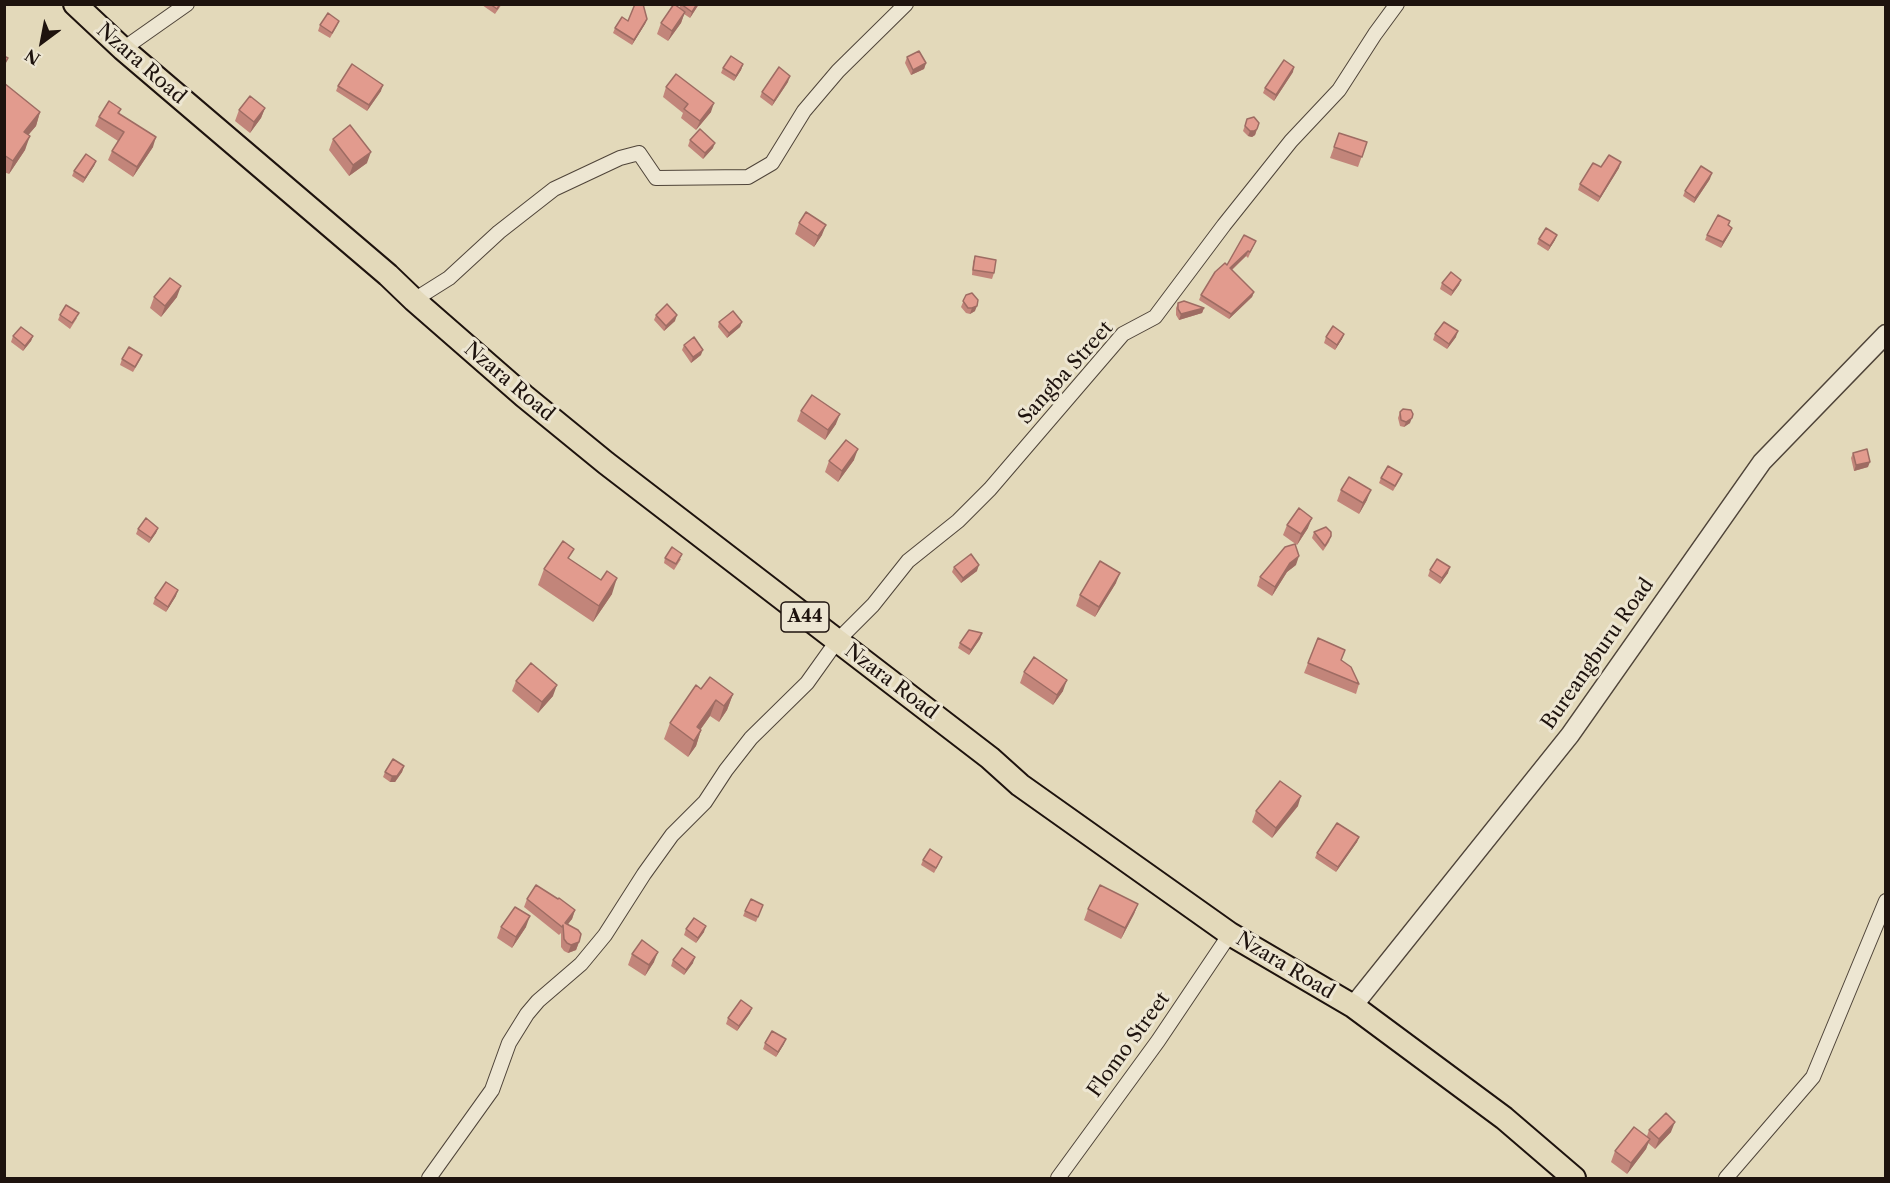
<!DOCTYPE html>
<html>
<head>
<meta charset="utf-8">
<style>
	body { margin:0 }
	#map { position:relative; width:1890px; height:1183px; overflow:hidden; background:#e3d9ba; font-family:"Libre Caslon Text",serif }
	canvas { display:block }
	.frame { position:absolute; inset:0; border:6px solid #1e130e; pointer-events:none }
	.north { position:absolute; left:12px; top:12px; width:60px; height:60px; -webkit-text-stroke:4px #ede6d2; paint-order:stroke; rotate:212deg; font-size:16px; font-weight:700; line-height:24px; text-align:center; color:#1e130e }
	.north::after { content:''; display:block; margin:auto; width:21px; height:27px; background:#1e130e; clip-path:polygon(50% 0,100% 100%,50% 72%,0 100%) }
</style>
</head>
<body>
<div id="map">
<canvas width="1890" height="1183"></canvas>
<div class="frame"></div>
<div class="north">N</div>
</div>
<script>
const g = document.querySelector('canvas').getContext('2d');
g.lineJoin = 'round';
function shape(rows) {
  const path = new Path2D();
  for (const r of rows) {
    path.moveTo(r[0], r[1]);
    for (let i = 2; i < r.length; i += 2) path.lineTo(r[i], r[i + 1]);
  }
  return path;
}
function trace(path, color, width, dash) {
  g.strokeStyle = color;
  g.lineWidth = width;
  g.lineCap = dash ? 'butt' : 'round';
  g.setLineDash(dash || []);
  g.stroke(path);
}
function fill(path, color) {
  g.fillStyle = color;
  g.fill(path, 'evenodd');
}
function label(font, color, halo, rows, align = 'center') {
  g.font = font + ' "Libre Caslon Text",serif';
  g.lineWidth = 6;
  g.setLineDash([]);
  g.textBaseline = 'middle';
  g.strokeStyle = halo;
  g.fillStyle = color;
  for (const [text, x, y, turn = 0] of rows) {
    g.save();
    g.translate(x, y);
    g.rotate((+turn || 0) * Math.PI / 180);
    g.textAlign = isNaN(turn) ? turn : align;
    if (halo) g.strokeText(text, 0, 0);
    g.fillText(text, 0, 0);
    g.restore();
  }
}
const minor = shape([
	[123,49,187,4],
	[414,300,449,278,499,232,554,189,620,158,639,153,656,178,748,177,772,163,804,111,838,71,906,4],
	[429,1178,492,1090,509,1043,527,1014,538,1001,581,964,605,935,644,874,672,835,705,802,726,770,751,738,807,683,837,641,873,605,908,561,958,521,990,489,1123,334,1155,317,1224,225,1291,141,1339,90,1375,34,1397,4],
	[1058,1178,1158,1041,1230,934],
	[1726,1178,1813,1077,1886,901]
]);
const tertiary = shape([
	[1353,1006,1570,735,1762,462,1886,334]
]);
const primary = shape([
	[75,4,123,49,388,275,414,300,524,396,606,463,990,758,1020,785,1230,934,1353,1006,1504,1118,1574,1178]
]);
trace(minor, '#4f4439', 16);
trace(tertiary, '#4f4439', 21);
trace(primary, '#1e130e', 26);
trace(minor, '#ede6d2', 14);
trace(tertiary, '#ede6d2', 18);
trace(primary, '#e3d9ba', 22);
fill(shape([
	[482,4,502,4,495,14,482,5],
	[681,4,699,4,690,18,684,14,681,23,668,41,657,34,661,23,679,8],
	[647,19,645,24,632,45,613,33,615,28,628,21],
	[339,21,337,26,330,38,318,31,320,25],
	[907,57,926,63,924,69,911,75,905,63],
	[743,64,741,70,734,81,721,73,723,68],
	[1293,72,1274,101,1263,93,1265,88],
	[788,82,772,106,760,97,762,92],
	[4,83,40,112,36,126,28,135,25,150,9,174,4,172],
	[338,86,381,91,367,111,336,91],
	[666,87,711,112,696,130,681,118,683,113,663,97],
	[265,108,261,118,250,133,235,121,239,110],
	[121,109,119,114,153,147,133,177,108,160,112,151,118,141,95,126,99,117],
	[1247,119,1257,129,1255,135,1252,137,1248,136,1243,131],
	[1339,133,1367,142,1358,167,1330,158],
	[333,139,367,163,349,176,329,150],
	[690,140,713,148,703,159,688,146],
	[96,161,94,166,83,183,72,176,74,171],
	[1601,167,1619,168,1598,202,1578,190,1580,184],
	[1710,179,1694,203,1683,196,1685,191],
	[1730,221,1729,225,1732,228,1730,233,1721,248,1705,240,1707,235],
	[799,223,822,235,814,247,795,234],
	[1539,239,1555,240,1548,251,1537,244],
	[1256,241,1248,258,1246,256,1232,270,1254,292,1252,297,1229,319,1199,300,1201,295],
	[975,256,994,273,992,279,972,275,973,262],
	[1461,280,1459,285,1451,296,1440,289,1442,283],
	[966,295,975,311,970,314,966,313,961,307],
	[154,297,177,297,161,317,150,308],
	[1178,303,1204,308,1202,313,1179,320,1176,315,1176,308],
	[60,315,77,318,70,329,58,320],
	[656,315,675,321,664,331,654,320],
	[719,322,742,322,740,327,727,338,718,327],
	[1344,334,1342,339,1335,350,1324,343,1326,337],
	[1435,334,1456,337,1447,349,1433,340],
	[13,336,33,336,31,341,23,351,11,342],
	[684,345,701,355,691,363,682,350],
	[142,355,140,360,133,372,120,365,122,359],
	[801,411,836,424,825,440,797,421],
	[1400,412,1410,423,1404,427,1400,426,1398,418],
	[1853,453,1868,467,1854,471,1851,458],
	[854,460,838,482,825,472,829,461],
	[1402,474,1400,479,1393,491,1379,483,1381,478],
	[1341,490,1367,500,1359,514,1337,501],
	[1287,525,1308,528,1297,545,1283,535],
	[158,528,156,533,149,543,136,534,138,529],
	[1314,532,1331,536,1329,542,1323,551,1312,538],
	[665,558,681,559,674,570,664,563],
	[570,559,612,594,593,622,538,585,544,569],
	[1296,565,1287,572,1272,596,1257,586,1260,577],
	[954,567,977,571,961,583,952,572],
	[1430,570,1448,573,1440,584,1428,576],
	[1116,583,1095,617,1076,606,1080,595],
	[176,596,166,612,153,604,155,598],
	[982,633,980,639,969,655,958,648,960,643],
	[1308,663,1359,684,1356,694,1304,673],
	[1024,672,1063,691,1053,705,1020,683],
	[516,681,553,696,538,713,512,691],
	[701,689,733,694,727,710,719,722,710,716,700,730,701,730,696,746,688,757,664,739,670,723],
	[404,766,402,772,395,782,390,782,383,777,385,772],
	[1298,806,1272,838,1252,822,1256,811],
	[1359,837,1357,842,1336,872,1315,858,1317,853],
	[923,860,940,862,934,873,921,865],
	[527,899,575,910,572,919,568,924,579,942,576,950,568,953,564,951,561,947,561,933,559,935,524,907],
	[1138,904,1134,914,1121,939,1084,920,1088,909],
	[763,905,756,922,743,916,745,911],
	[501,927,526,927,512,948,497,938],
	[686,929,704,932,696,943,684,935],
	[632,954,654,962,645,976,628,965],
	[673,960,693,963,684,975,671,966],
	[750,1013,737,1031,726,1024,728,1018],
	[765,1043,784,1044,776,1057,763,1049],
	[1649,1130,1671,1132,1655,1149,1648,1143,1646,1149,1627,1174,1611,1162,1615,1151,1647,1136]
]), '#c2857a');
fill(shape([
	[697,4,699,4,690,18,692,12],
	[685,12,681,23,668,41,672,31],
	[647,19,645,24,632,45,634,40],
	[926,63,924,69,911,75,913,70],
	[743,64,741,70,734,81,736,76],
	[1294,67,1293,72,1274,101,1276,95],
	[790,76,788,82,772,106,774,101],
	[383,85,381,91,367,111,369,105],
	[714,103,711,112,696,130,700,121],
	[265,108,261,118,250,133,254,122],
	[40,112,36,126,19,146,24,132],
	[1257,129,1255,135,1252,137,1248,136,1250,131],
	[30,136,25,150,9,174,13,161],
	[156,137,153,147,133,177,137,167],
	[715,143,713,148,703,159,705,153],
	[371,152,367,163,349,176,353,165],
	[96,161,94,166,83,183,85,178],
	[1621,162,1619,168,1598,202,1600,197],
	[1712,173,1710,179,1694,203,1695,198],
	[826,225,822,235,814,247,818,236],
	[1732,228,1730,233,1721,248,1723,242],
	[1557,235,1555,240,1548,251,1550,246],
	[1248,251,1246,256,1228,273,1230,268],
	[1461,280,1459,285,1451,296,1453,291],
	[181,286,177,297,161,317,165,306],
	[1254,292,1252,297,1229,319,1231,314],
	[977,306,975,311,970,314,972,308],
	[1204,308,1202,313,1179,320,1181,314],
	[677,315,675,321,664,331,666,326],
	[742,322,740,327,727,338,729,333],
	[1458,331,1456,337,1447,349,1449,344],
	[1344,334,1342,339,1335,350,1337,345],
	[33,336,31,341,23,351,25,346],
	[703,350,701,355,691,363,693,357],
	[840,414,836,424,825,440,828,430],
	[1412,418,1410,423,1404,427,1406,422],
	[858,449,854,460,838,482,842,471],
	[1870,462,1868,467,1854,471,1856,465],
	[1371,490,1367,500,1359,514,1363,503],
	[1312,518,1308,528,1297,545,1301,534],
	[158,528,156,533,149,543,151,538],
	[1299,556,1296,565,1287,572,1272,596,1275,587,1290,563],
	[979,565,977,571,961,583,963,578],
	[1450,567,1448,573,1440,584,1442,578],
	[1120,573,1116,583,1095,617,1099,607],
	[617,578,612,594,593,622,599,606],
	[178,590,176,596,166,612,168,607],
	[982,633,980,639,969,655,971,650],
	[1067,680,1063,691,1053,705,1057,695],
	[557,685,553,696,538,713,542,702],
	[733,694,727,710,719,722,724,706],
	[716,700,710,716,693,740,697,727],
	[701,730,696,746,688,757,694,741],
	[404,766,402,772,395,782,390,782,392,776],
	[1301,796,1298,806,1272,838,1276,828],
	[1359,837,1357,842,1336,872,1338,867],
	[1138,904,1134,914,1121,939,1125,928],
	[575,910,572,919,564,929,565,923],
	[530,916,526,927,512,948,516,937],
	[706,926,704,932,696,943,698,938],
	[579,942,576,950,568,953,571,945],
	[658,952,654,962,645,976,649,965],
	[695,957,693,963,684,975,686,970],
	[752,1008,750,1013,737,1031,739,1026],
	[786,1039,784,1044,776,1057,778,1052],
	[1675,1122,1671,1132,1655,1149,1659,1139],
	[1650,1139,1646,1149,1627,1174,1631,1163]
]), '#9e6c63');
const building = shape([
	[490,4,500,4,497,9,490,4],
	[635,4,643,4,647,19,634,40,615,28,622,17,628,21,635,4],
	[674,4,685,12,672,31,661,23,674,4],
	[681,4,697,4,692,12,681,4],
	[328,13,339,21,332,33,320,25,328,13],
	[919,51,926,63,913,70,907,57,919,51],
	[4,56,8,58,4,65,4,56],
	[731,56,743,64,736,76,723,68,731,56],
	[1284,60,1294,67,1276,95,1265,88,1284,60],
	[352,64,383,85,369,105,338,86,352,64],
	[779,67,790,76,774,101,762,92,779,67],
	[676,74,714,103,700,121,684,109,688,104,666,87,676,74],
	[4,83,40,112,24,132,30,136,13,161,4,155,4,83],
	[250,96,265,108,254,122,239,110,250,96],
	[109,101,121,109,118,113,156,137,137,167,112,151,124,132,99,117,109,101],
	[1254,117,1259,123,1257,129,1254,131,1250,131,1245,126,1247,119,1254,117],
	[350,125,371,152,353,165,333,139,350,125],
	[700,129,715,143,705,153,690,140,700,129],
	[1339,133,1367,142,1362,157,1334,147,1339,133],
	[86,154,96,161,85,178,74,171,86,154],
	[1609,155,1621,162,1600,197,1580,184,1593,163,1601,167,1609,155],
	[1701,166,1712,173,1695,198,1685,191,1701,166],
	[806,212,826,225,818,236,799,223,806,212],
	[1718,215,1730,221,1728,225,1732,228,1723,242,1707,235,1718,215],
	[1546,228,1557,235,1550,246,1539,239,1546,228],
	[1244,235,1256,241,1250,252,1248,251,1230,268,1254,292,1231,314,1201,295,1215,272,1225,263,1227,265,1244,235],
	[975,256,996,260,994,273,973,270,975,256],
	[1451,272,1461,280,1453,291,1442,283,1451,272],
	[170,278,181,286,165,306,154,297,170,278],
	[972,293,978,300,977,306,972,308,968,308,963,301,966,295,972,293],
	[1184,301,1204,308,1181,314,1178,309,1178,303,1184,301],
	[667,304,677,315,666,326,656,315,667,304],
	[66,305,79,313,72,323,60,315,66,305],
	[733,311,742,322,729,333,719,322,733,311],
	[1444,322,1458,331,1449,344,1435,334,1444,322],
	[1333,326,1344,334,1337,345,1326,337,1333,326],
	[21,327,33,336,25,346,13,336,21,327],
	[694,337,703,350,693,357,684,345,694,337],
	[129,347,142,355,135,367,122,359,129,347],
	[812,395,840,414,828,430,801,411,812,395],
	[1403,409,1411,410,1413,414,1412,418,1406,422,1401,420,1400,412,1403,409],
	[846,440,858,449,842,471,829,461,846,440],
	[1867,449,1870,462,1856,465,1853,453,1867,449],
	[1388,466,1402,474,1395,486,1381,478,1388,466],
	[1349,477,1371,490,1363,503,1341,490,1349,477],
	[1299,508,1312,518,1301,534,1287,525,1299,508],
	[146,518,158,528,151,538,138,529,146,518],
	[1326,527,1331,532,1331,536,1325,546,1314,532,1326,527],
	[563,541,574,549,568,558,601,580,607,571,617,578,599,606,544,569,563,541],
	[1295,544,1299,556,1290,563,1275,587,1260,577,1285,547,1295,544],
	[672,547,682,554,676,564,665,558,672,547],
	[971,554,979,565,963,578,954,567,971,554],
	[1437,559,1450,567,1442,578,1430,570,1437,559],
	[1100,561,1120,573,1099,607,1080,595,1100,561],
	[166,582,178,590,168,607,155,598,166,582],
	[969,630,982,633,971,650,960,643,969,630],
	[1318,638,1345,650,1341,660,1351,667,1359,684,1308,663,1318,638],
	[1034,657,1067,680,1057,695,1024,672,1034,657],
	[531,663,557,685,542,702,516,681,531,663],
	[710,677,733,694,724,706,716,700,697,727,701,730,694,741,670,723,696,685,701,689,710,677],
	[393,759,404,766,397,776,392,776,385,772,393,759],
	[1280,781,1301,796,1276,828,1256,811,1280,781],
	[1337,823,1359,837,1338,867,1317,853,1337,823],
	[930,849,942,857,936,868,923,860,930,849],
	[536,885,558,899,559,898,575,910,565,923,578,930,581,934,579,942,571,945,567,943,564,939,563,925,562,927,527,899,536,885],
	[1100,885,1138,904,1125,928,1088,909,1100,885],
	[751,899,763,905,758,917,745,911,751,899],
	[515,907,530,916,516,937,501,927,515,907],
	[694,918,706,926,698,938,686,929,694,918],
	[642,940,658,952,649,965,632,954,642,940],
	[682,948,695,957,686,970,673,960,682,948],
	[741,1000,752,1008,739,1026,728,1018,741,1000],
	[772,1031,786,1039,778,1052,765,1043,772,1031],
	[1666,1113,1675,1122,1659,1139,1649,1130,1666,1113],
	[1634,1127,1650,1139,1631,1163,1615,1151,1634,1127]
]);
fill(building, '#e29b8e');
trace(building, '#9e6c63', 1.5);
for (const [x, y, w] of [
	[805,617,48]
]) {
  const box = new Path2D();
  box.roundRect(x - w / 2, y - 15, w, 30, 4.5);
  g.fillStyle = '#ede6d2';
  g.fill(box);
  trace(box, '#1e130e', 1.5);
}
label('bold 18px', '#1e130e', null, [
	["A44",805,617]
]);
label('20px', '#1e130e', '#ede6d2', [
	["Nzara Road",141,64,41],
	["Sangba Street",1066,373,-48],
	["Nzara Road",509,382,40],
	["Bureangburu Road",1598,654,-55],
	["Nzara Road",891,682,37],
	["Nzara Road",1285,966,31],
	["Flomo Street",1129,1045,-54]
]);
</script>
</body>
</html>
